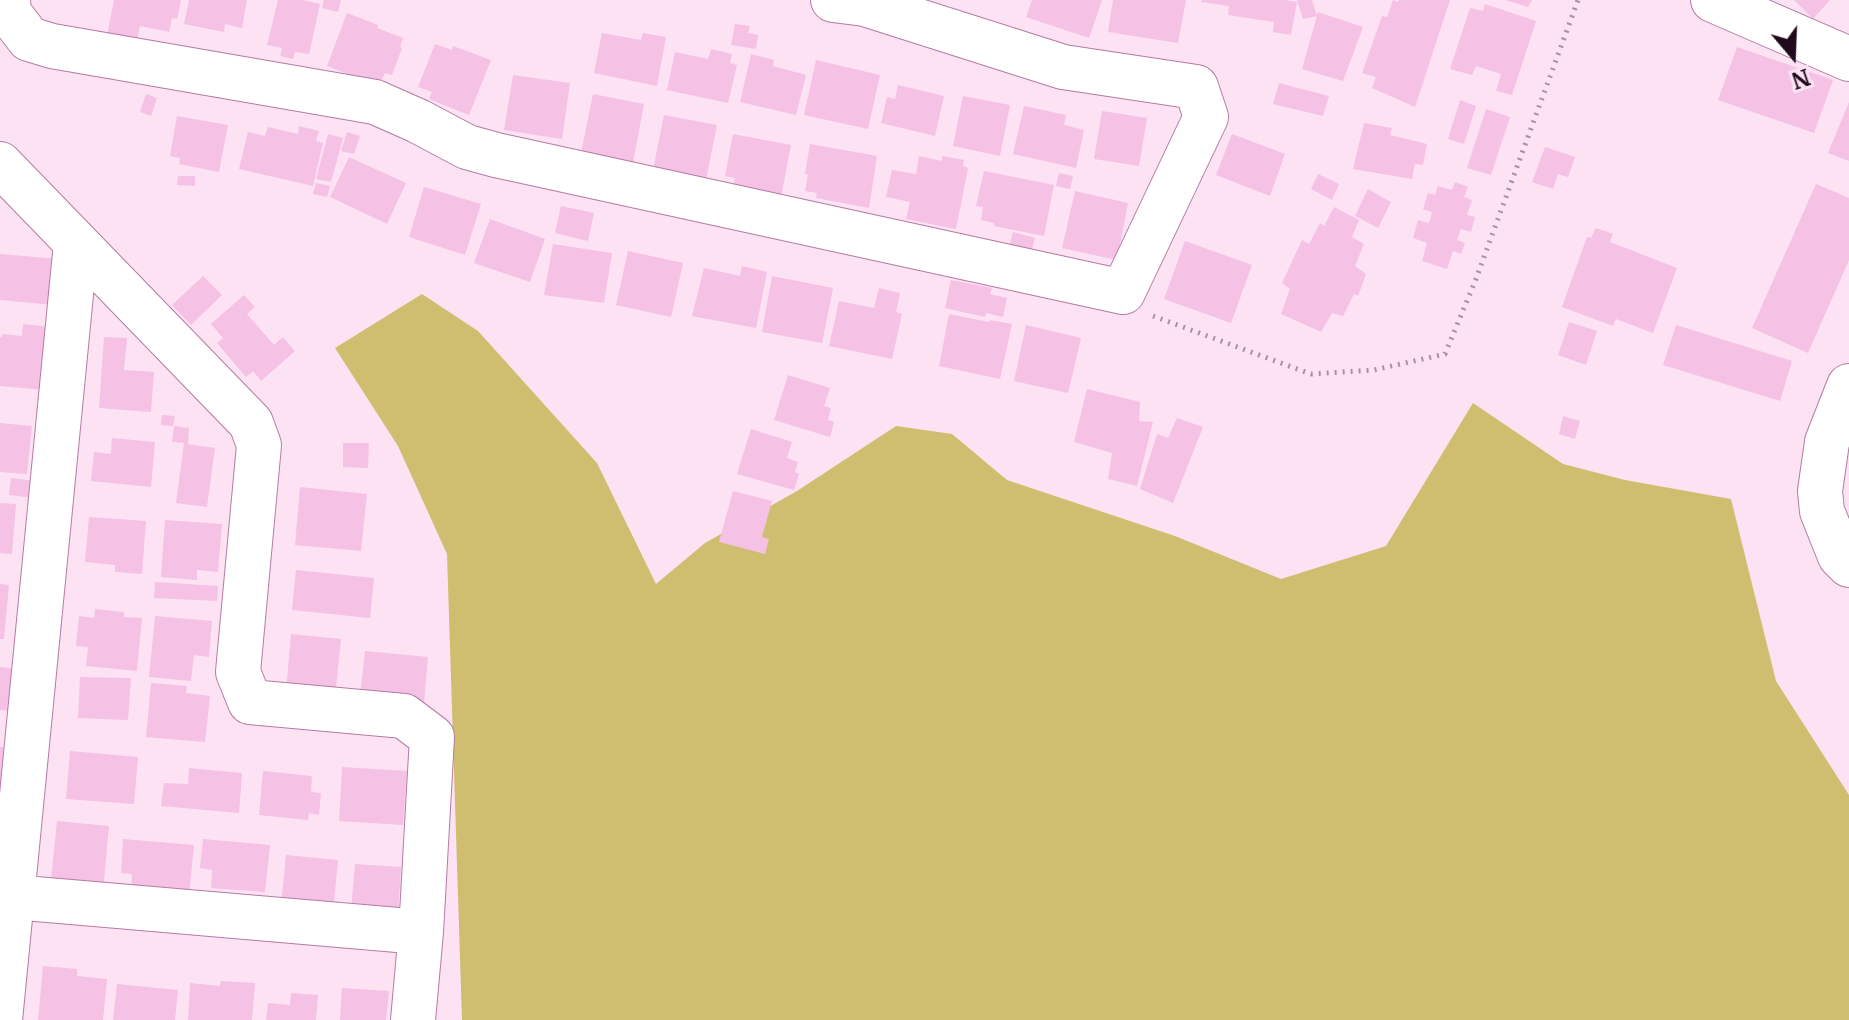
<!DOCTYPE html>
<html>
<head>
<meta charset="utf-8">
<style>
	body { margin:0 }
	#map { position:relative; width:1849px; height:1020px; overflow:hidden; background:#fde2f4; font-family:Merriweather,serif }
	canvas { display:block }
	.north { position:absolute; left:1753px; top:16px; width:80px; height:80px; -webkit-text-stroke:6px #fde2f4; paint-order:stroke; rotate:161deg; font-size:22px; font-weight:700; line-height:32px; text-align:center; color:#200a1b }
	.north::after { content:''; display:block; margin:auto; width:28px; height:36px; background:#200a1b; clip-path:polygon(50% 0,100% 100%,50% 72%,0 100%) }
</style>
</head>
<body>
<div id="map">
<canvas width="1849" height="1020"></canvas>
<div class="north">N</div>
</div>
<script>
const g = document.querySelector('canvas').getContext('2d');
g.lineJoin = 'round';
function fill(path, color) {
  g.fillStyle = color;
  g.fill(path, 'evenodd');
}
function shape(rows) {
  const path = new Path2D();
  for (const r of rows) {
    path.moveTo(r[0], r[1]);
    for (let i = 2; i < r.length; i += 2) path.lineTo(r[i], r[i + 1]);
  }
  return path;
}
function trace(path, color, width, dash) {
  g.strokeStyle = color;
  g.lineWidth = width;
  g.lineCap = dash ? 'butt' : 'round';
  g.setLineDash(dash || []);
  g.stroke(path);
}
fill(shape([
	[422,294,478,331,597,463,656,584,705,543,797,491,896,426,952,434,1007,480,1175,536,1281,579,1386,546,1473,403,1563,464,1625,480,1731,499,1776,681,1849,795,1849,1020,462,1020,447,554,398,446,335,348]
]), '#cfbe70');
fill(shape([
	[114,0,181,0,177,19,172,18,169,32,140,26,137,41,107,36],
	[189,0,247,0,242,28,225,24,224,32,184,24],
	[278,0,302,0,320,4,309,54,295,52,293,59,280,56,282,48,267,45],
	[324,0,341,0,338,12,322,8],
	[1032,0,1102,0,1089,38,1026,17],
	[1113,0,1186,0,1178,43,1108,32],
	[1202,0,1286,0,1297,2,1291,35,1273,32,1274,22,1228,15,1229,6,1201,2],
	[1297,0,1312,0,1317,16,1303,19],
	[1393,0,1398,2,1399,0,1450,0,1415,107,1372,88,1376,77,1362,73,1382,16,1387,17],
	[1505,0,1532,0,1528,7],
	[1794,0,1830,0,1813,19],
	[1485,4,1536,21,1512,95,1496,91,1501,74,1476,66,1472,75,1450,69,1470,8,1483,11],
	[1318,12,1363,27,1343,81,1302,69],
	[347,13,378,25,377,28,403,38,400,47,402,48,392,75,385,73,379,86,327,66],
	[735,24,750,26,748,33,758,35,756,49,731,45],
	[602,33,641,40,643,33,666,37,657,86,594,73],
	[435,44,452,50,453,46,491,60,469,115,429,99,432,92,418,87],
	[1737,47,1833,80,1814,133,1718,100],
	[711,49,732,54,730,63,737,65,728,103,667,90,675,52,708,59],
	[751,54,774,60,773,66,806,75,796,115,740,102],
	[816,60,880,75,868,129,804,115],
	[513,75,570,83,562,139,504,130],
	[1279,83,1329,96,1323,116,1273,104],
	[898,85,944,96,935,136,881,123,887,97,895,99],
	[146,94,157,98,151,116,140,112],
	[593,94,644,104,632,168,580,158],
	[963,96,1010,105,1000,156,953,146],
	[1460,100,1476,106,1464,144,1448,139],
	[1849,102,1849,161,1828,153],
	[1024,106,1066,115,1064,125,1084,130,1076,168,1013,154],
	[1486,109,1510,117,1491,175,1467,168],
	[1102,111,1147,118,1139,166,1094,159],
	[664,115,717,125,706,180,653,170],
	[177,116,228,125,219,172,179,164,180,158,170,156],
	[1364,123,1392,128,1390,135,1427,144,1423,165,1415,164,1412,179,1353,169],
	[299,126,319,131,316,141,323,143,313,186,239,169,248,132,265,136,268,127,298,134],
	[347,132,360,136,354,154,341,151],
	[328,134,343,138,331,182,316,179],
	[733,134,791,145,781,197,733,187,735,178,725,176],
	[1232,134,1285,154,1270,196,1216,175],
	[810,144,877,156,869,208,816,198,817,193,805,191,808,174,805,174],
	[1545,147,1575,157,1568,177,1558,174,1553,189,1532,182],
	[919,156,942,161,942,156,964,160,963,166,968,168,956,229,906,219,910,202,886,197,892,170,916,174],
	[349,157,406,183,387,224,330,197],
	[984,171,1054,185,1044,236,994,226,994,223,981,220,983,207,976,206],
	[1059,173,1073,176,1070,189,1056,186],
	[1318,174,1339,184,1332,200,1311,189],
	[178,176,195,176,195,186,177,185],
	[1455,182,1468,187,1464,197,1472,200,1467,215,1475,217,1471,232,1461,229,1457,240,1465,243,1461,254,1453,251,1447,269,1422,261,1427,243,1413,238,1418,220,1429,223,1432,212,1423,209,1428,193,1435,195,1438,186,1452,190],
	[316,183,330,186,327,197,313,194],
	[1816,184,1849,198,1849,260,1808,353,1752,328],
	[424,187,481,204,465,255,409,237],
	[1368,189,1391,202,1378,228,1355,216],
	[1075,191,1128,203,1117,260,1062,248],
	[561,206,594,213,588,241,555,233],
	[1334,207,1359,220,1352,237,1364,244,1355,266,1366,274,1358,296,1354,294,1343,316,1332,313,1321,332,1281,314,1290,289,1282,283,1302,240,1309,244,1320,223,1324,226],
	[490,219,545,239,530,282,474,263],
	[1596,228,1613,234,1610,242,1677,268,1653,333,1616,319,1613,326,1562,307,1587,237,1591,238],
	[1013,232,1035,238,1031,253,1009,247],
	[1185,241,1252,265,1231,323,1164,299],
	[553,244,612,253,604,303,544,295],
	[628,251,683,263,671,317,616,305],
	[0,254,58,259,53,305,0,300],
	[742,266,767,272,756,328,692,316,704,268,740,276],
	[203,276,222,295,191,325,172,305],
	[772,276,833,288,822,343,762,332],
	[951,280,992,288,990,294,1007,298,1003,317,986,313,985,317,945,308],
	[879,288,900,293,896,312,902,314,892,359,829,346,839,301,874,308],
	[244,295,255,307,247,314,274,345,283,337,295,351,261,381,253,371,246,377,217,343,223,338,211,324],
	[949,314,989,322,990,320,1012,324,1000,379,939,366],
	[1569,322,1597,331,1586,365,1558,355],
	[23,324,52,327,46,390,0,386,0,337,2,337,2,334,22,336],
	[1026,325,1081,338,1068,393,1014,381],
	[1676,325,1792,361,1780,401,1663,365],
	[104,337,127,338,124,370,154,372,151,412,99,408],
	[788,375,830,388,824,406,831,408,828,420,834,422,830,437,774,420],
	[1087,389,1140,402,1139,421,1153,422,1137,486,1108,479,1112,453,1074,442],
	[162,415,175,416,173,426,161,425],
	[1563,416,1580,421,1575,439,1559,434],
	[1177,418,1203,427,1173,503,1140,489,1157,434,1168,438],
	[0,423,32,426,27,474,0,472],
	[174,426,189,428,188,444,215,448,207,507,176,503,184,443,172,442],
	[751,429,792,442,787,458,798,462,795,472,799,474,794,490,737,474],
	[112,438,155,442,151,487,91,481,94,452,111,454],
	[343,443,369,443,368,468,343,467],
	[11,478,44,482,43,499,9,495],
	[300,487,367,494,361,551,295,545],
	[733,491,772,501,762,537,769,539,765,554,719,542],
	[0,503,16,504,12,554,0,553],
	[89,517,146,521,142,574,115,572,115,565,85,562],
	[165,520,222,524,218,572,197,570,197,580,161,577],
	[296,570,374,578,370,618,292,610],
	[155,582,218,586,217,601,154,598],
	[0,584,9,585,4,639,0,639],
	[95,609,124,612,124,617,142,618,137,671,86,666,88,647,76,646,79,616,94,618],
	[155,616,212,621,209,657,194,655,191,681,149,677],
	[291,634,341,639,335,697,286,692],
	[365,651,428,657,424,703,360,697],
	[0,667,18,669,13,711,0,710],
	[80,677,131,678,128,720,78,718],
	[151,683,187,686,186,693,210,696,205,742,146,737],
	[0,747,7,747,0,795],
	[70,751,138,757,134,804,66,799],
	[342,767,407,771,403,825,339,821],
	[189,768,242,773,239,813,161,806,164,783,188,784],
	[263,771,312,776,311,792,321,793,319,815,309,813,308,820,259,815],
	[57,821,109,826,103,891,51,879],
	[123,839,194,845,189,896,131,891,132,874,121,873],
	[203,839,270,845,265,892,211,888,212,870,200,868],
	[286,855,338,860,333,912,281,906],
	[355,864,401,867,398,913,351,910],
	[43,966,77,969,77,976,107,979,103,1020,38,1020],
	[221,981,255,983,252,1020,188,1020,190,983,220,986],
	[117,984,178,990,175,1020,113,1020],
	[342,988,389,991,386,1020,340,1020],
	[291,993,318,995,316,1020,266,1020,268,1003,290,1005]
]), '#f5c1e5');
const minor = shape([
	[8,0,9,13,29,39,52,46,375,102,418,121,467,147,496,155,1123,292,1206,117,1196,87,1063,67,865,4,833,0],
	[1713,0,1849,59],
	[0,164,251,423,259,445,238,672,250,702,404,716,432,737,421,932,413,1020],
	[1849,386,1827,442,1820,491,1822,511,1840,556,1849,565],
	[0,896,421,932],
	[0,1020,76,243]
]);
trace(minor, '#b57aa4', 46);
trace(shape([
	[1153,316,1311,374,1374,370,1445,354,1476,279,1578,0]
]), '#a990a2', 5, [2, 6]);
trace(minor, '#fff', 44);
</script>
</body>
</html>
